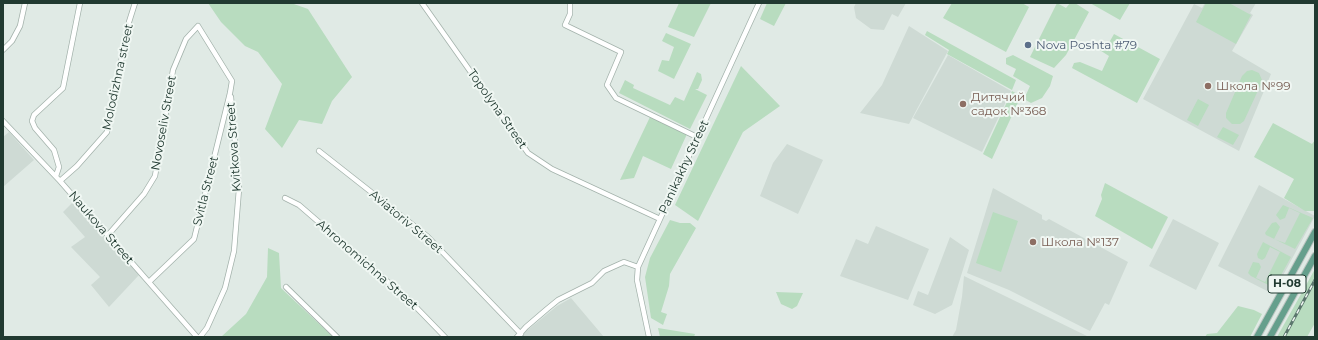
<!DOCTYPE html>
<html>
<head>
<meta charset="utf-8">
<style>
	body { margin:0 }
	#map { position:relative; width:1318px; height:340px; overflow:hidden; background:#e0eae5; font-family:Montserrat,sans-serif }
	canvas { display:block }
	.frame { position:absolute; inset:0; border:4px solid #213a31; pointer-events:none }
</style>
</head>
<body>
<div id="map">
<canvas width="1318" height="340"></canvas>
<div class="frame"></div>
</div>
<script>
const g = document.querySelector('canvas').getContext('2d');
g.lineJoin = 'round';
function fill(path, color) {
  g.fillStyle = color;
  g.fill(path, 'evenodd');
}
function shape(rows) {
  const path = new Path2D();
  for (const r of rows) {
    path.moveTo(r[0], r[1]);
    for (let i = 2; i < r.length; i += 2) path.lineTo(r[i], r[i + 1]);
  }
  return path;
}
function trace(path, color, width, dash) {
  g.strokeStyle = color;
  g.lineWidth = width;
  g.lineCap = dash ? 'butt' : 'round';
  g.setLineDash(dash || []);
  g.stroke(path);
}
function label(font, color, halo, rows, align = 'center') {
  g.font = font + ' Montserrat,sans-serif';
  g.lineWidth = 4;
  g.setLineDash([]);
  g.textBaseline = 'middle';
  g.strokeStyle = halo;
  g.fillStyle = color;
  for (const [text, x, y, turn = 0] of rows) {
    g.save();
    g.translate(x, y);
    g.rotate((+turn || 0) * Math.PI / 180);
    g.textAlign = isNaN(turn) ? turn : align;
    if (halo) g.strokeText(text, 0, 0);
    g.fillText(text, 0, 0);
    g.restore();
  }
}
fill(shape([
	[856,3,906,3,898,17,892,14,884,30,871,29,856,18,854,7],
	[1205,3,1256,3,1250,13,1253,15,1232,51,1271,74,1239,151,1143,99,1194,4,1202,8],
	[909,26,948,51,909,124,860,113,882,85],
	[948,55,1011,91,982,152,913,118],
	[9,132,34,160,3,187,3,137],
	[787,144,823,160,798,214,760,196,773,163],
	[1259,185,1315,216,1273,294,1218,266],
	[993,188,1042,215,1042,219,1046,221,1049,219,1128,262,1109,305,1105,303,1090,331,1009,290,967,273],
	[74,201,112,242,139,275,109,307,91,285,100,277,71,247,85,237,63,212],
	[1173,219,1219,243,1196,290,1149,266],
	[876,226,929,249,908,300,840,276,856,239,868,244],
	[950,237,969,250,952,305,935,314,913,305,918,291,928,295],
	[964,276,1089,337,952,337,956,330,962,297],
	[571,298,604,337,519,337,557,306]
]), '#cedad4');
fill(shape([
	[208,3,291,3,308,9,352,77,332,101,322,124,299,120,282,148,265,129,282,84,258,52,245,46,221,22],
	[679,3,711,3,694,37,668,27],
	[767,3,786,3,774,26,760,19],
	[952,3,1022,3,1029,7,1006,52,943,18],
	[1057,3,1066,8,1070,3,1075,3,1089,12,1066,55,1054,68,1030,57],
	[1090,3,1130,3,1120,20],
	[1206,3,1229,3,1251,15,1236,44,1196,22],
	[927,31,1016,80,1012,90,947,54,949,50,925,35],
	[666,33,691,44,674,79,658,71,662,60,669,61,674,47,662,41],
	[1114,34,1160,59,1137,103,1072,68,1074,63,1080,62,1102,71,1109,56,1098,49,1110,41],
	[1013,55,1053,76,1050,86,1042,98,1031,103,1024,99,1030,86,1013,76,1016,69,1006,64,1006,58],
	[741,66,780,106,743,132,698,221,675,205],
	[1252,70,1259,73,1262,80,1261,84,1244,121,1240,124,1232,124,1226,118,1226,113,1242,76,1247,71],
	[697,72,701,74,702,80,698,89,695,89,707,95,690,129,619,93,625,80,634,85,633,88,670,105,675,97,684,101],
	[1012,91,1021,96,992,159,983,154],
	[1198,99,1209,105,1198,126,1187,120],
	[650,117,687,134,671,169,643,156,634,178,620,180],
	[1273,123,1312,144,1315,140,1315,211,1305,211,1284,198,1294,179,1254,157],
	[1223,127,1239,135,1233,145,1217,137],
	[1105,183,1168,217,1152,249,1095,216,1102,199,1101,195],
	[1283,205,1313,218,1295,249,1266,235,1265,233,1272,223,1276,222,1280,227,1274,239,1285,243,1300,213,1289,208,1285,218,1280,220,1276,215],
	[993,212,1018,221,1001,272,976,263],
	[670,220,680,223,690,223,696,228,670,274,669,286,661,312,667,314,663,325,651,318,645,277,650,258],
	[1263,242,1291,257,1274,288,1251,276,1248,273,1253,262,1259,263,1261,267,1256,278,1265,282,1280,252,1270,247,1265,258,1262,260,1258,258,1257,254],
	[268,248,279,253,281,288,333,337,221,337,246,314,267,277],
	[1315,269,1315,323,1307,337,1277,337],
	[776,292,803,293,797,306,792,309,781,304],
	[1238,306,1254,310,1262,314,1250,337,1205,337,1207,334,1217,333],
	[658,328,695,334,694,337,660,337]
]), '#b8dcbf');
const minor = shape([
	[422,3,528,153,552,169,660,219],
	[570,3,570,14,565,25,621,52,607,85,616,98,697,137],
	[3,50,12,41,20,26,25,3],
	[3,121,60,181,197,337],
	[319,151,427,236,521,334],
	[56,176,59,167,54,150,35,128,32,121,34,115,63,88,80,3],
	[60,181,77,166,107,132,129,22,135,3],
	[285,198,299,205,411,302,445,337],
	[108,235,144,194,155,176,173,70,186,39,198,26,232,81,230,93,194,239,149,282],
	[286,287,337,337],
	[200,337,207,328,225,288,234,251,239,189,231,97],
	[517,337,526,327,547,309,558,300,592,283,604,271,624,262,638,267],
	[649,337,637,280,638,267,759,3]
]);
const major = shape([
	[1257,337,1315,232],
	[1270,337,1315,256]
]);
trace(minor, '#a3b2ab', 6);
trace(major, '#bcc4c1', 8);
trace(minor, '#fff', 4.5);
trace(major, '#659f8c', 6);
const rail = shape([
	[1284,337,1315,280]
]);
trace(rail, '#5b766d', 3);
trace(rail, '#f0f7f3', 1.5, [4.5]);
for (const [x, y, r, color] of [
	[1028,45,4,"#5c6f8a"],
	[1208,86,4,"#8d6e63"],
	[963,104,4,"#8d6e63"],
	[1033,242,4,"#8d6e63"]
]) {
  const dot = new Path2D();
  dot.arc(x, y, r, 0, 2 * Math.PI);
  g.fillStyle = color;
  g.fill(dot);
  trace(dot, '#f0f7f3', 1.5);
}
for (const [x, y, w] of [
	[1287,284,38]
]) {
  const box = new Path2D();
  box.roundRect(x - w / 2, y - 9, w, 18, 3);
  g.fillStyle = '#f0f7f3';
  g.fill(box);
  trace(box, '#213a31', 1);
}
label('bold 11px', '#213a31', null, [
	["Н-08",1287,284]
]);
label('12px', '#4e5e75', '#f0f7f3', [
	["Nova Poshta #79",1036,45]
], 'left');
label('12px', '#213a31', '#f0f7f3', [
	["Molodizhna street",118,77,-78],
	["Topolyna Street",497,109,55],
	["Novoseliv Street",164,123,-80],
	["Kvitkova Street",234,147,-94],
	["Panikakhy Street",684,167,-65],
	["Svitla Street",206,191,-76],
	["Aviatoriv Street",406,222,40],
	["Naukova Street",101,228,49],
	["Ahronomichna Street",367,265,41]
]);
label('12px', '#785e54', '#f0f7f3', [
	["Школа №99",1216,86],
	["Дитячий",971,97],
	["садок №368",971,111],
	["Школа №137",1041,242]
], 'left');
</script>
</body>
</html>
